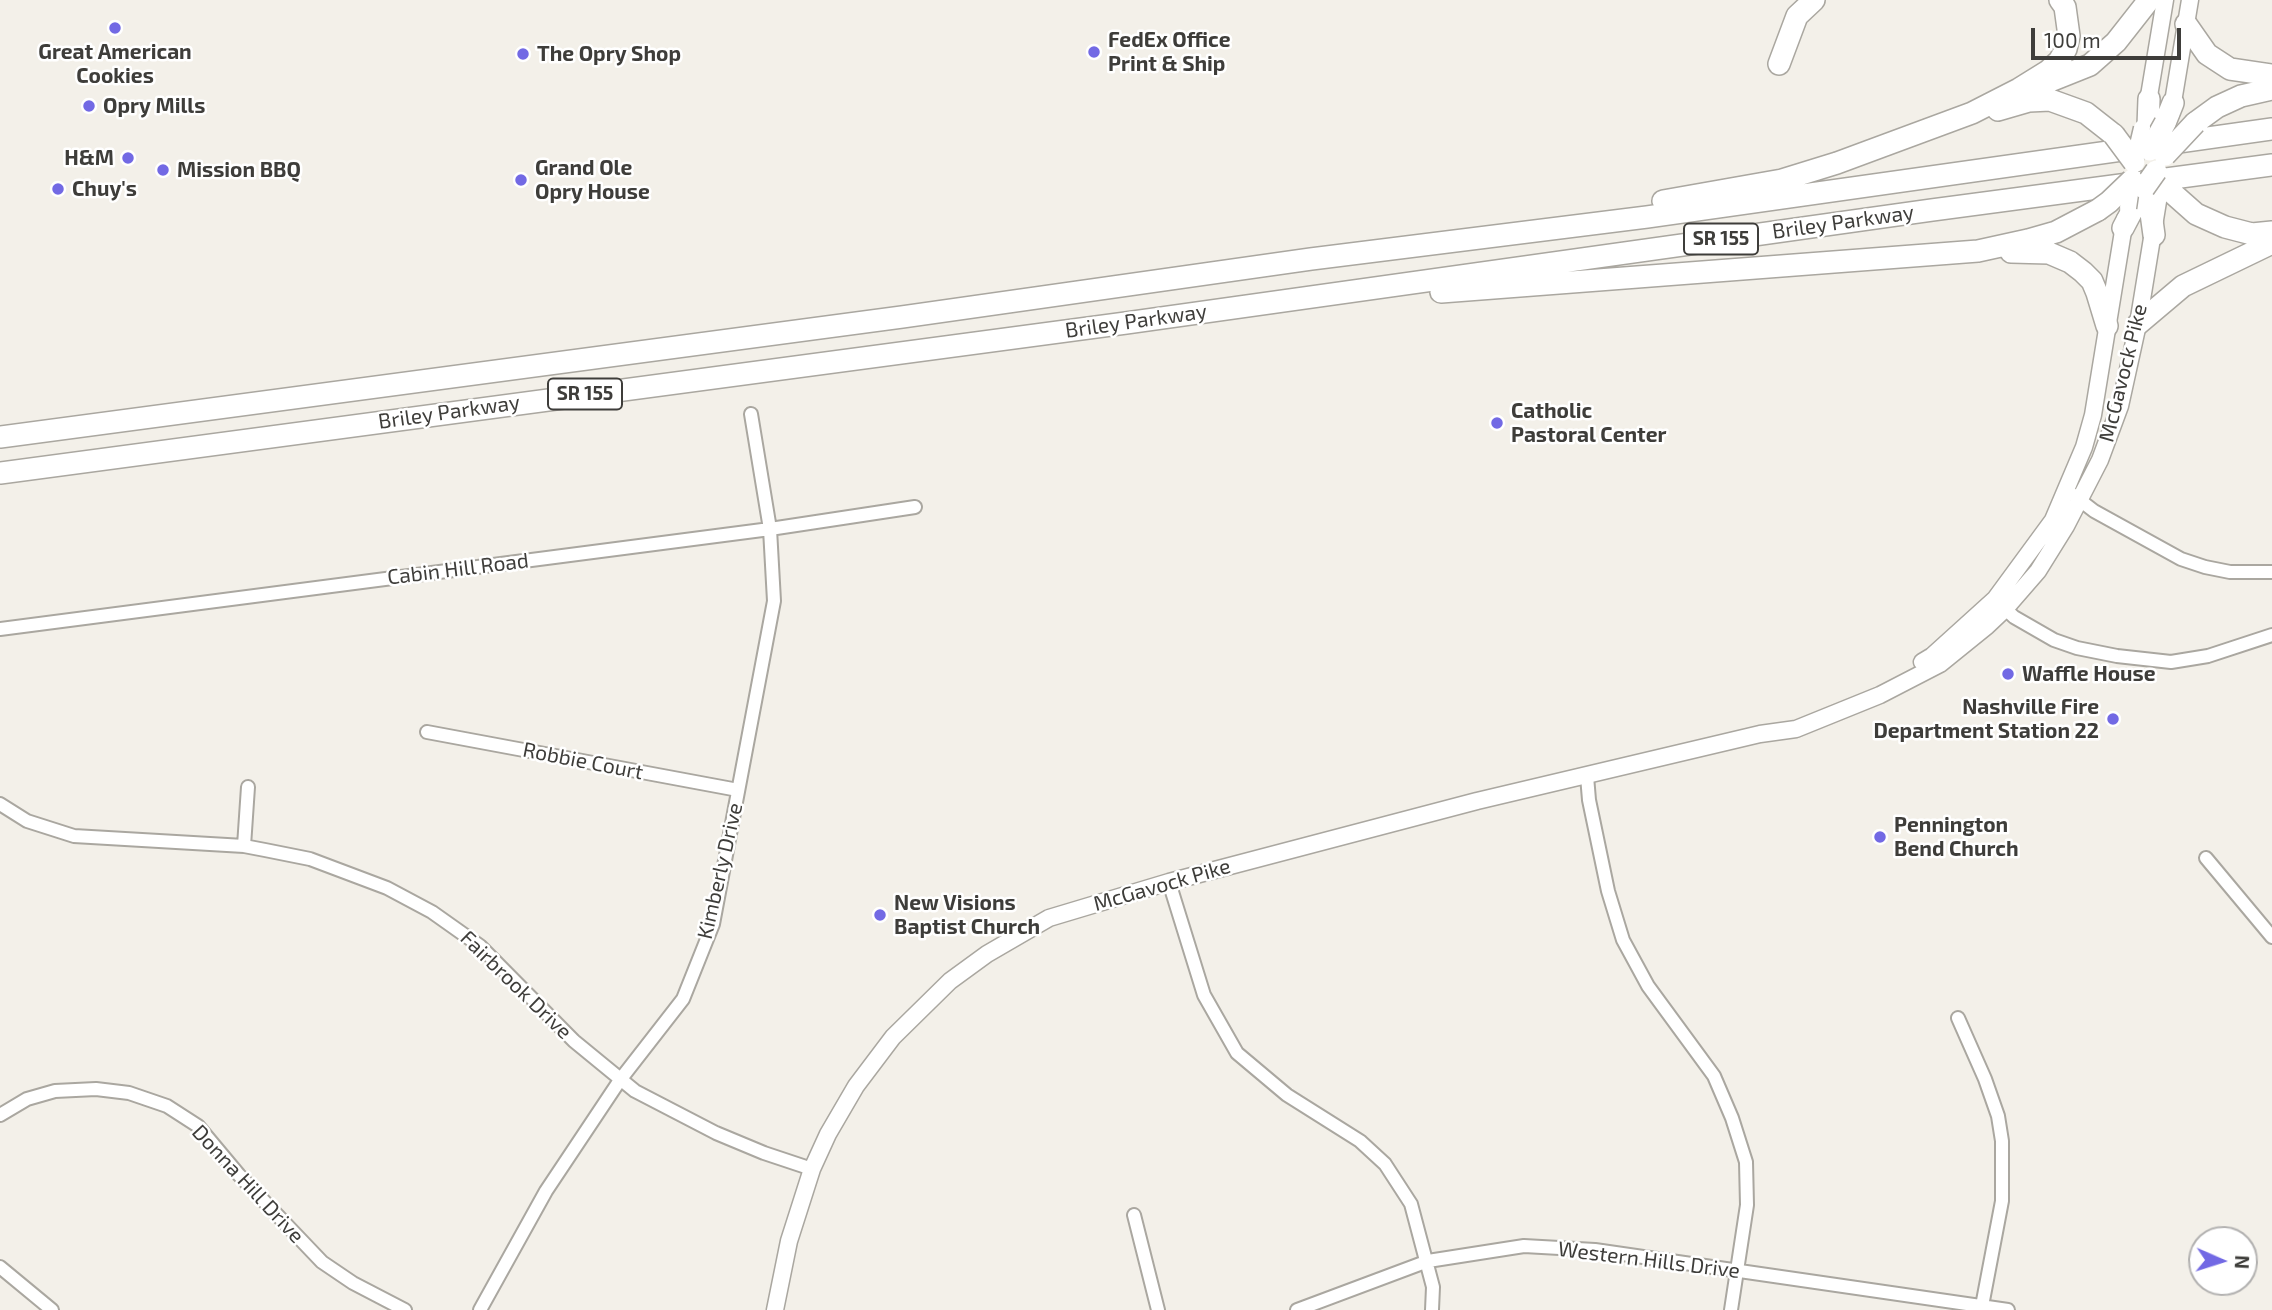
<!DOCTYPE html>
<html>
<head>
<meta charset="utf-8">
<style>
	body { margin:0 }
	#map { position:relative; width:2272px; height:1310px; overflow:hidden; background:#f3f0e9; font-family:"Exo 2",sans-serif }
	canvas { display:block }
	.north { position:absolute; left:2188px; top:1226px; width:70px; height:70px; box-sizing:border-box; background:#fff; border:2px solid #b2b1b0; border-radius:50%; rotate:93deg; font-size:19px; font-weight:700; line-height:28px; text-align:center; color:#3e3d3a }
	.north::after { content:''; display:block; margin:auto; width:24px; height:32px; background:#7269e4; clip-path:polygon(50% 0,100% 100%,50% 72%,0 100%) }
	.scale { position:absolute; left:2031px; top:28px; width:150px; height:32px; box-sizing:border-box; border:4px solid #3e3d3a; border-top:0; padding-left:9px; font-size:21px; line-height:24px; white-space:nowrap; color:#3e3d3a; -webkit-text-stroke:5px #fff; paint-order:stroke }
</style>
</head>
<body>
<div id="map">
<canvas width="2272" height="1310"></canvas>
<div class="north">N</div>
<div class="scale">100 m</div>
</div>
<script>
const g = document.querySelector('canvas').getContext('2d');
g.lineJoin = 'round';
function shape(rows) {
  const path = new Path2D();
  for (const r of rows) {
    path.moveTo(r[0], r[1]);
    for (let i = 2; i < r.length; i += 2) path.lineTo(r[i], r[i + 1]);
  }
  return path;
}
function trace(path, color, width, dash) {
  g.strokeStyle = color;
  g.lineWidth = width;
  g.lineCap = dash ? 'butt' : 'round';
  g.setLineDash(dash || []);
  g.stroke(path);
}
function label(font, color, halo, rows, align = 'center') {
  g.font = font + ' "Exo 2",sans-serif';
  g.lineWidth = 5;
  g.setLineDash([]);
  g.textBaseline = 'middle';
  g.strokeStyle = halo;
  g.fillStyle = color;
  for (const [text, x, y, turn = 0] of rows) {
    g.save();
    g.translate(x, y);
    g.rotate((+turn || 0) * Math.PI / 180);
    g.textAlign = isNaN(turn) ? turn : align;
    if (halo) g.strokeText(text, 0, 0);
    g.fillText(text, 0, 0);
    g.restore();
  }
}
const street = shape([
	[2072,494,2094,511,2181,559,2205,567,2230,572,2272,572],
	[2000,604,2014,617,2054,640,2077,648,2117,656,2171,662,2208,656,2272,635],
	[0,629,770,529,915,507],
	[427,732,738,790],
	[1587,776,1589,800,1608,891,1623,940,1648,986,1714,1076,1732,1118,1746,1162,1747,1205,1731,1310],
	[0,804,27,821,74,836,244,846,265,850,310,859,387,888,432,912,480,946,574,1041,635,1091,716,1133,764,1153,812,1169],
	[244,846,248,787],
	[2206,858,2272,937],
	[1169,882,1204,995,1237,1053,1287,1095,1360,1141,1385,1164,1411,1204,1433,1287,1432,1310],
	[1958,1018,1985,1079,1998,1116,2002,1141,2002,1201,1982,1306],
	[0,1115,27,1099,55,1091,96,1089,129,1093,167,1106,198,1126,239,1175,322,1262,353,1283,405,1310],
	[1134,1215,1158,1310],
	[0,1267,52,1310],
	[480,1310,546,1191,620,1080,683,999,713,924,774,601,770,529,751,414],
	[1297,1310,1428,1261,1524,1246,1595,1250,2008,1310]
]);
const secondary = shape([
	[2147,108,2165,0],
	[2171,114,2190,0],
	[1922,662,1932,656,1995,599,2053,520,2084,447,2093,415,2125,219],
	[775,1310,789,1241,812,1169,828,1134,856,1086,893,1037,950,981,987,954,1049,918,1169,882,1477,801,1760,734,1796,729,1880,695,1940,664,1987,626,2005,609,2038,571,2066,526,2100,460,2120,406,2138,324,2161,183]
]);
const highway = shape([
	[2186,24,2207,54,2230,69,2272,75],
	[1779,64,1797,16,1814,0],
	[2040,85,2090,65,2116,42,2149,0],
	[1998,110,2029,101,2050,100,2086,113,2114,135],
	[2165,123,2173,103],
	[2195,123,2217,107,2241,96,2272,89],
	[2148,126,2149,99],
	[2161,183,2196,214,2225,227,2252,234,2272,232],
	[2144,188,2150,206,2154,235],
	[1663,201,1782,180,1837,163,1972,113,2019,89,2048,71,2059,61,2066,49,2069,36,2065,7,2060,0],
	[2123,228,2143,190],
	[2011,252,2049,253,2070,262,2083,272,2092,281,2097,293,2107,326],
	[1441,292,1978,251,2028,240,2056,232,2098,210],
	[2138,324,2183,286,2272,243],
	[0,437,902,317,1311,259,1647,217,2272,129],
	[0,473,1126,323,1932,210,2272,165]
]);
trace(street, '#aaa7a0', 16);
trace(secondary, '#aaa7a0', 19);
trace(highway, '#aaa7a0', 24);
trace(street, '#fff', 12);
trace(secondary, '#fff', 16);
trace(highway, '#fff', 21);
const secondaryBridge = shape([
	[2134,162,2142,128],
	[2128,208,2132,180]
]);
const highwayBridge = shape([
	[2114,135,2134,162],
	[2150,150,2165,123],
	[2165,155,2195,123],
	[2144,188,2156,171],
	[2098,210,2109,202,2132,180]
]);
trace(secondaryBridge, '#aaa7a0', 19, []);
trace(highwayBridge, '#aaa7a0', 24, []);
trace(secondaryBridge, '#fff', 16);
trace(highwayBridge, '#fff', 21);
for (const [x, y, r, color] of [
	[115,28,7,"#7269e4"],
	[1094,52,7,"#7269e4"],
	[523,54,7,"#7269e4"],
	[89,106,7,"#7269e4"],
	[128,158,7,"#7269e4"],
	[163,170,7,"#7269e4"],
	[521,180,7,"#7269e4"],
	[58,189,7,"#7269e4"],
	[1497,423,7,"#7269e4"],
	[2008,674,7,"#7269e4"],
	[2113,719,7,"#7269e4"],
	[1880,837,7,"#7269e4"],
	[880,915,7,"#7269e4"]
]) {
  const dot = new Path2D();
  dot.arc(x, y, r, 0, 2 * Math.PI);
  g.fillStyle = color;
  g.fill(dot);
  trace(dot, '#fff', 2.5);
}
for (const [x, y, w] of [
	[1721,239,74],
	[585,394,74]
]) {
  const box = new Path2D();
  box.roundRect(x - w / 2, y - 15.5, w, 31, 5);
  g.fillStyle = '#fff';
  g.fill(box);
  trace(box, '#3e3d3a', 2);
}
label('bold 19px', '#3e3d3a', null, [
	["SR 155",1721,239],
	["SR 155",585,394]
]);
label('bold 21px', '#3e3d3a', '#fff', [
	["FedEx Office",1108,40],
	["Print & Ship",1108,64],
	["Great American",115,52,"center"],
	["Cookies",115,76,"center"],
	["The Opry Shop",537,54],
	["Opry Mills",103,106],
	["H&M",114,158,"right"],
	["Grand Ole",535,168],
	["Opry House",535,192],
	["Mission BBQ",177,170],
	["Chuy's",72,189],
	["Catholic",1511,411],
	["Pastoral Center",1511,435],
	["Waffle House",2022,674],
	["Nashville Fire",2099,707,"right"],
	["Department Station 22",2099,731,"right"],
	["Pennington",1894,825],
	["Bend Church",1894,849],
	["New Visions",894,903],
	["Baptist Church",894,927]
], 'left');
label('21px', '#3e3d3a', '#fff', [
	["Briley Parkway",1843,222,-8],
	["Briley Parkway",1136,321,-8],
	["McGavock Pike",2123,373,-76],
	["Briley Parkway",449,412,-8],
	["Cabin Hill Road",458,569,-7],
	["Robbie Court",583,761,11],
	["Kimberly Drive",720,871,-77],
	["McGavock Pike",1162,885,-16],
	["Fairbrook Drive",516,985,44],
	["Donna Hill Drive",248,1184,47],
	["Western Hills Drive",1649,1260,7]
]);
</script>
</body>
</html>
